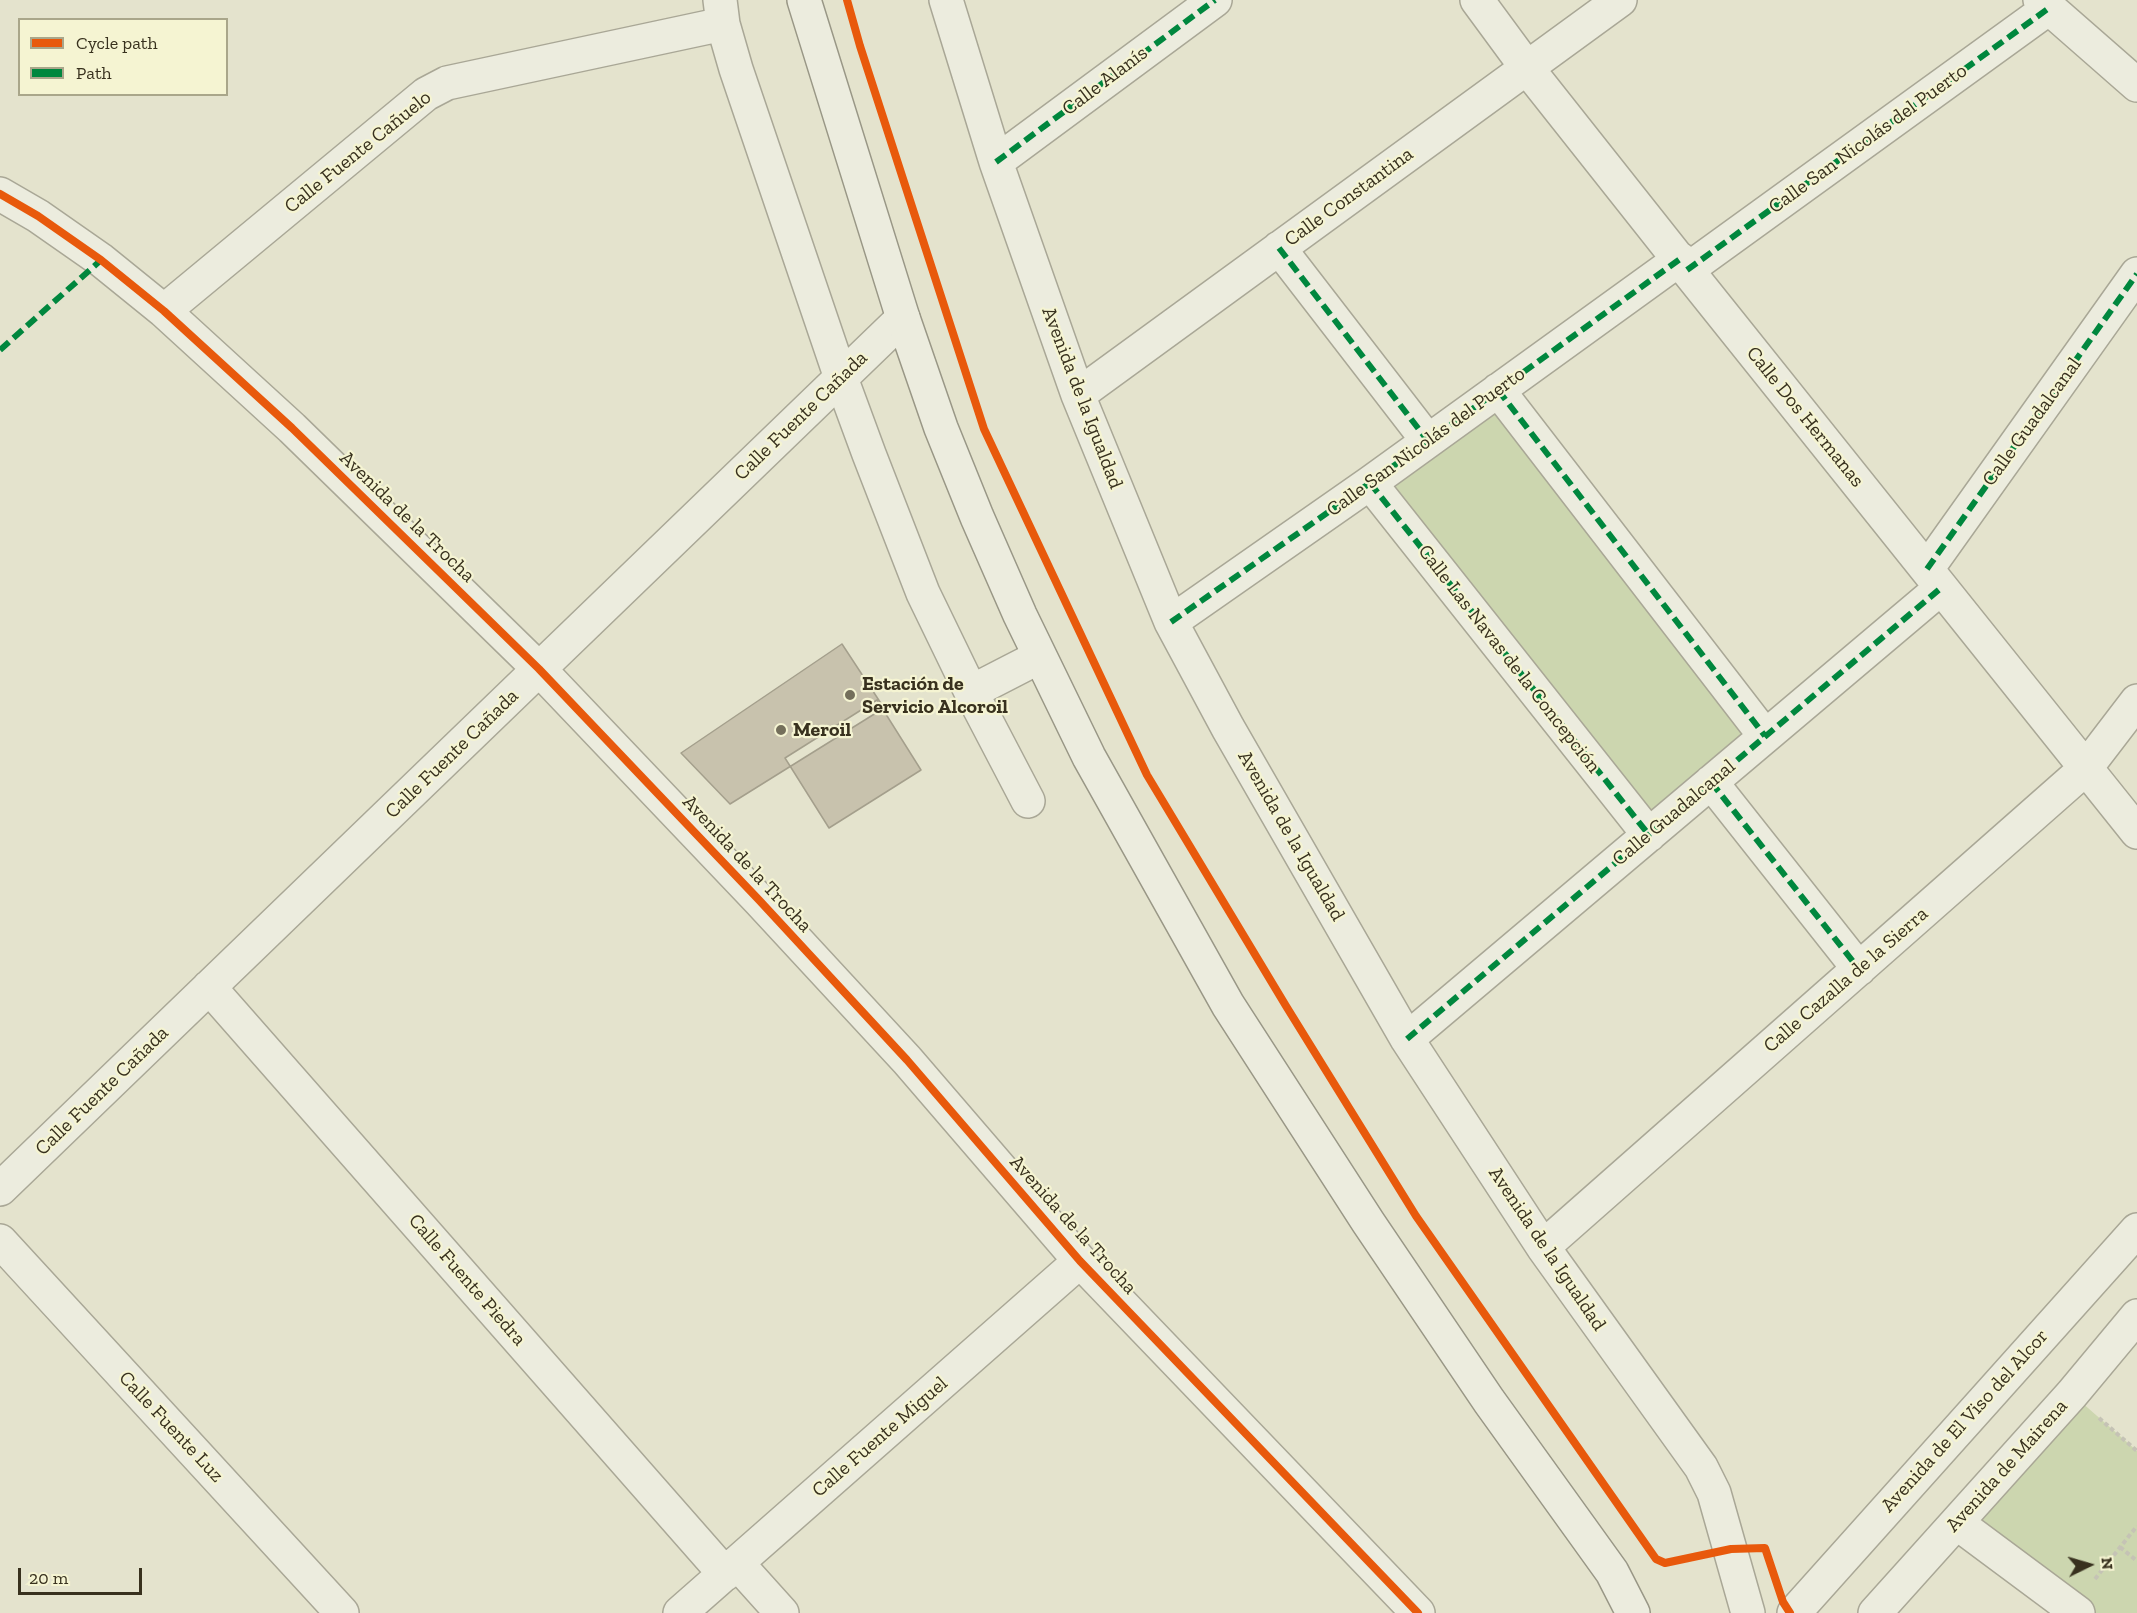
<!DOCTYPE html>
<html>
<head>
<meta charset="utf-8">
<style>
	body { margin:0 }
	#map { position:relative; width:2137px; height:1613px; overflow:hidden; background:#e4e3cd; font-family:"Zilla Slab",serif }
	canvas { display:block }
	.legend { position:absolute; left:18px; top:18px; width:210px; height:78px; box-sizing:border-box; background:#f5f4d2; border:2px solid #a9a68a; margin:0; padding:8px 10px; list-style:none; font-size:18px; color:#38311e }
	.legend li { display:flex; align-items:center; gap:12px; height:30px }
	.legend b { width:30px; border:2px solid #a9a68a }
	.north { position:absolute; left:2059px; top:1535px; width:60px; height:60px; -webkit-text-stroke:4px #f5f4d2; paint-order:stroke; rotate:85deg; font-size:16px; font-weight:700; line-height:24px; text-align:center; color:#38311e }
	.north::after { content:''; display:block; margin:auto; width:21px; height:27px; background:#38311e; clip-path:polygon(50% 0,100% 100%,50% 72%,0 100%) }
	.scale { position:absolute; left:18px; top:1568px; width:124px; height:27px; box-sizing:border-box; border:3px solid #38311e; border-top:0; padding-left:8px; font-size:18px; line-height:21px; white-space:nowrap; color:#38311e; -webkit-text-stroke:4px #f5f4d2; paint-order:stroke }
</style>
</head>
<body>
<div id="map">
<canvas width="2137" height="1613"></canvas>
<ul class="legend">
<li><b style="height:8px;background:#e8590c"></b>Cycle path</li>
<li><b style="height:8px;background:#00873e"></b>Path</li>
</ul>
<div class="north">N</div>
<div class="scale">20 m</div>
</div>
<script>
const g = document.querySelector('canvas').getContext('2d');
g.lineJoin = 'round';
function fill(path, color) {
  g.fillStyle = color;
  g.fill(path, 'evenodd');
}
function shape(rows) {
  const path = new Path2D();
  for (const r of rows) {
    path.moveTo(r[0], r[1]);
    for (let i = 2; i < r.length; i += 2) path.lineTo(r[i], r[i + 1]);
  }
  return path;
}
function trace(path, color, width, dash) {
  g.strokeStyle = color;
  g.lineWidth = width;
  g.lineCap = dash ? 'butt' : 'round';
  g.setLineDash(dash || []);
  g.stroke(path);
}
function label(font, color, halo, rows, align = 'center') {
  g.font = font + ' "Zilla Slab",serif';
  g.lineWidth = 4.5;
  g.setLineDash([]);
  g.textBaseline = 'middle';
  g.strokeStyle = halo;
  g.fillStyle = color;
  for (const [text, x, y, turn = 0] of rows) {
    g.save();
    g.translate(x, y);
    g.rotate((+turn || 0) * Math.PI / 180);
    g.textAlign = isNaN(turn) ? turn : align;
    if (halo) g.strokeText(text, 0, 0);
    g.fillText(text, 0, 0);
    g.restore();
  }
}
fill(shape([
	[1496,410,1748,734,1648,816,1390,486],
	[2072,1394,2137,1451,2137,1613,2066,1613,1957,1523]
]), '#ccd6af');
const building = shape([
	[842,644,884,708,730,804,681,753,842,644],
	[877,700,921,770,829,828,785,758,877,700]
]);
fill(building, '#c8c2ad');
trace(building, '#a49f8c', 1.5);
const street = shape([
	[720,0,723,24,736,69,841,378,869,454,923,593,971,692,1028,801],
	[946,0,996,162,1078,395,1171,622,1228,728,1407,1039,1543,1247,1701,1467,1714,1493,1748,1613],
	[1477,0,1527,68,1687,270,2137,832],
	[2040,0,2137,85],
	[996,162,1215,0],
	[0,194,38,216,101,260,164,311,292,428,539,669,759,900,907,1060,1080,1261,1418,1613],
	[1279,248,1428,441],
	[1687,270,2049,8],
	[164,311,426,94,447,83,723,24],
	[1498,390,1765,736],
	[1078,395,1620,0],
	[1370,483,1649,835],
	[1927,569,2137,274],
	[1171,622,1370,483,1680,259],
	[971,692,1039,657],
	[1711,782,1859,969],
	[209,987,725,1574],
	[1407,1039,1941,588],
	[0,1189,903,318],
	[0,1241,342,1613],
	[1543,1247,2085,769,2137,701],
	[1957,1523,2078,1613],
	[737,1563,782,1613],
	[680,1613,1080,1261],
	[1794,1613,2137,1230],
	[1875,1613,2072,1394,2137,1316]
]);
const secondary = shape([
	[804,0,903,318,941,428,977,517,1020,615,1089,757,1228,1005,1368,1222,1489,1401,1612,1572,1633,1613]
]);
trace(street, '#a9a796', 36);
trace(secondary, '#999786', 36);
trace(shape([
	[2099,1418,2137,1451],
	[2120,1547,2137,1561],
	[2095,1579,2137,1526]
]), '#c5c3b5', 4, [4.5, 3]);
trace(street, '#ececde', 33);
trace(secondary, '#ececde', 33);
trace(shape([
	[996,162,1215,0],
	[1279,248,1428,441],
	[1687,270,2049,8],
	[0,350,101,260],
	[1498,390,1765,736],
	[1370,483,1649,835],
	[1927,569,2137,274],
	[1171,622,1370,483,1680,259],
	[1711,782,1859,969],
	[1407,1039,1941,588]
]), '#00873e', 6, [12, 6]);
trace(shape([
	[847,0,860,46,984,429,1147,775,1286,1006,1416,1216,1656,1559,1665,1563,1731,1549,1765,1548,1783,1602,1790,1613],
	[0,194,38,216,101,260,164,311,292,428,539,669,759,900,907,1060,1080,1261,1418,1613]
]), '#e8590c', 8);
for (const [x, y, r, color] of [
	[850,695,6,"#746f5b"],
	[781,730,6,"#746f5b"]
]) {
  const dot = new Path2D();
  dot.arc(x, y, r, 0, 2 * Math.PI);
  g.fillStyle = color;
  g.fill(dot);
  trace(dot, '#f5f4d2', 2);
}
label('20px', '#38311e', '#f5f4d2', [
	["Calle Alanís",1105,81,-37],
	["Calle San Nicolás del Puerto",1868,139,-36],
	["Calle Fuente Cañuelo",358,152,-39],
	["Calle Constantina",1349,197,-36],
	["Avenida de la Igualdad",1082,398,69],
	["Calle Fuente Cañada",801,416,-44],
	["Calle Dos Hermanas",1805,417,51],
	["Calle Guadalcanal",2032,422,-54],
	["Calle San Nicolás del Puerto",1426,442,-36],
	["Avenida de la Trocha",407,517,44],
	["Calle Las Navas de la Concepción",1509,659,52],
	["Calle Fuente Cañada",452,754,-44],
	["Calle Guadalcanal",1674,813,-40],
	["Avenida de la Igualdad",1291,836,60],
	["Avenida de la Trocha",747,864,47],
	["Calle Cazalla de la Sierra",1846,980,-41],
	["Calle Fuente Cañada",102,1091,-44],
	["Avenida de la Trocha",1073,1225,48],
	["Avenida de la Igualdad",1547,1249,56],
	["Calle Fuente Piedra",467,1280,49],
	["Avenida de El Viso del Alcor",1965,1421,-48],
	["Calle Fuente Luz",171,1427,47],
	["Calle Fuente Miguel",880,1437,-41],
	["Avenida de Mairena",2007,1466,-48]
]);
label('bold 20px', '#38311e', '#f5f4d2', [
	["Estación de",862,684],
	["Servicio Alcoroil",862,707],
	["Meroil",793,730]
], 'left');
</script>
</body>
</html>
